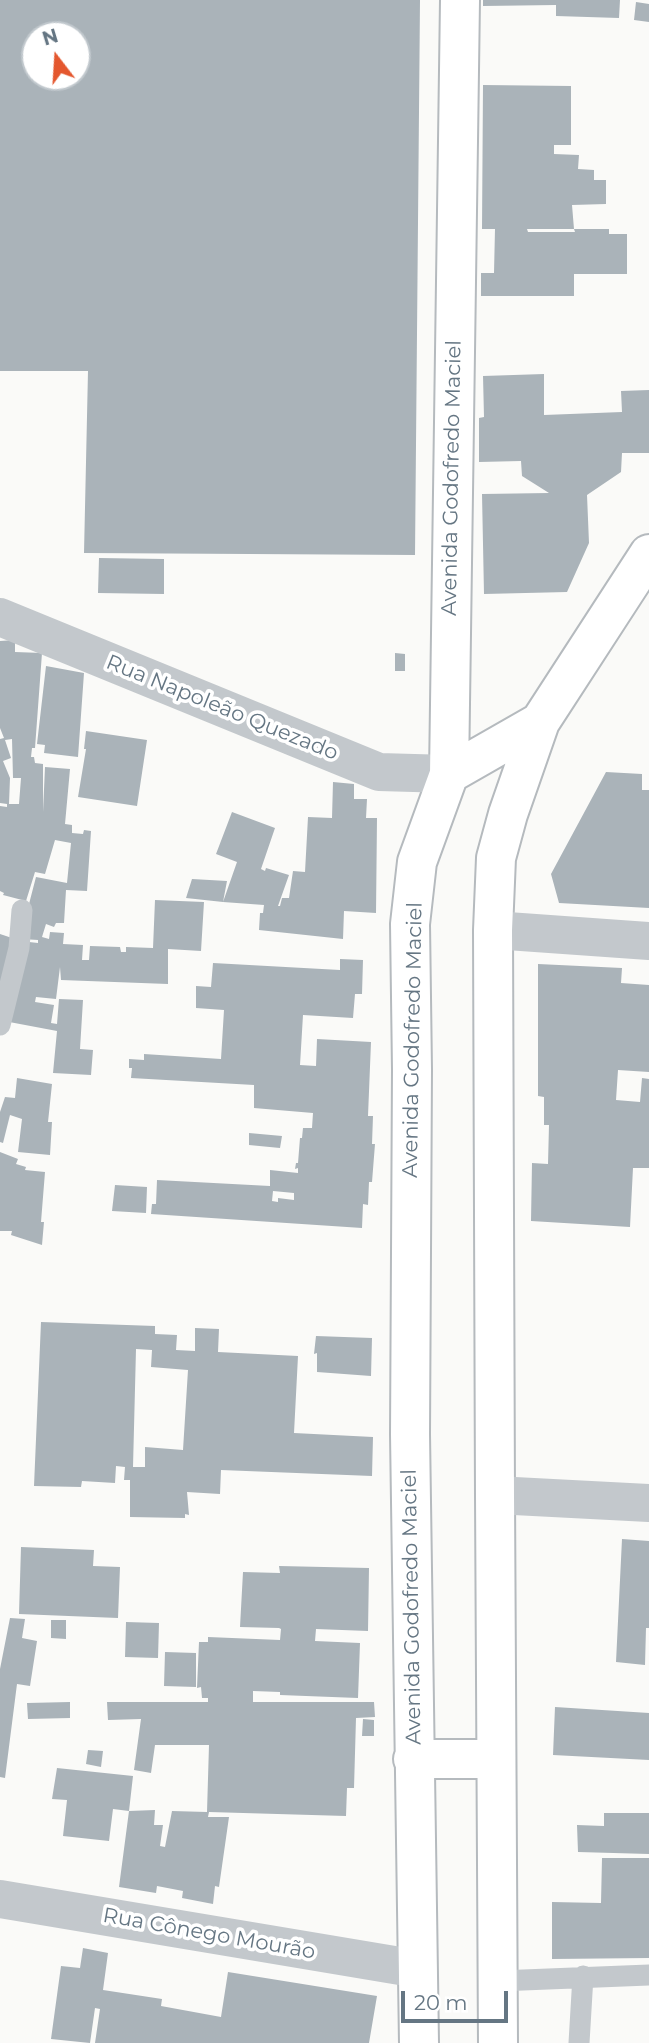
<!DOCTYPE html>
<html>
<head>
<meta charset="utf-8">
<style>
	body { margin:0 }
	#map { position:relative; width:649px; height:2043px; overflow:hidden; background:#fafaf8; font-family:Montserrat,sans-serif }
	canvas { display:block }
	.north { position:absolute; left:21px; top:21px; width:70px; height:70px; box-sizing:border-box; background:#fff; border:2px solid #c1c8cd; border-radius:50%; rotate:343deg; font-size:19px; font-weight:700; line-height:28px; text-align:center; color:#657683 }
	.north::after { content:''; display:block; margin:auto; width:24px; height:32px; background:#e4572e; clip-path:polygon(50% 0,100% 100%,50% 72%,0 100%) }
	.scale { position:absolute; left:401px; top:1991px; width:107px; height:32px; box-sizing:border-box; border:4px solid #657683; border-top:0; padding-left:9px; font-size:21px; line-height:24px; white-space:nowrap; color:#657683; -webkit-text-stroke:5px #fff; paint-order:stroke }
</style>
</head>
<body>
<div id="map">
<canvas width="649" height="2043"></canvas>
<div class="north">N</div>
<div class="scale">20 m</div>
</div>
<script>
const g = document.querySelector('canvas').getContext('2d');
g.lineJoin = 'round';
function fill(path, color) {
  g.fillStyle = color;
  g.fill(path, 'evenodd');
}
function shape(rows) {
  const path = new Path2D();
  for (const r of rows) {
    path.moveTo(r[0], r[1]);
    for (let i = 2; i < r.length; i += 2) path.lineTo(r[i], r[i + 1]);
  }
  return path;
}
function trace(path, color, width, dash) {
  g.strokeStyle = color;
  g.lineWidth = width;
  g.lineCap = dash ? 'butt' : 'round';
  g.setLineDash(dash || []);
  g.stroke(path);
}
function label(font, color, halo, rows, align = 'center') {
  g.font = font + ' Montserrat,sans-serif';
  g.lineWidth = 7;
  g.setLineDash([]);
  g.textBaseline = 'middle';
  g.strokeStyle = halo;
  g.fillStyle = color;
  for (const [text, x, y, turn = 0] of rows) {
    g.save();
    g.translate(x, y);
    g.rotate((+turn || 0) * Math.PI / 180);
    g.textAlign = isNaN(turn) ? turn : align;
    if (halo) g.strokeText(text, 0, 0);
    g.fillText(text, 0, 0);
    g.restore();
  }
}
fill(shape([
	[0,0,420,0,415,555,84,553,88,371,0,371],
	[35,35,77,35,77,77,35,77],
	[483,0,620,0,619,18,556,16,556,5,483,6],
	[636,2,649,4,649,22,634,20],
	[483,85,571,86,571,145,554,145,554,154,579,155,578,169,594,170,594,180,606,180,606,204,572,205,574,229,609,229,609,234,627,234,627,274,574,274,574,296,481,296,481,273,494,273,495,229,482,229],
	[527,229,574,229,575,232,528,232],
	[544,374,544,415,622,412,621,391,649,390,649,453,622,453,621,472,587,495,589,543,567,592,484,594,482,494,549,493,522,476,521,461,479,462,479,418,484,417,483,376],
	[99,558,164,559,164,594,98,593],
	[15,640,15,652,42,653,35,748,32,748,31,757,34,757,35,763,43,764,43,812,45,767,70,769,65,824,72,825,72,833,83,834,84,830,91,831,87,891,66,890,64,923,56,923,54,927,46,924,42,937,49,939,50,932,64,933,63,944,83,945,82,960,89,960,90,946,120,947,121,952,126,952,126,947,153,948,155,900,204,902,201,951,168,949,168,984,61,980,60,967,56,999,36,997,35,1002,54,1005,51,1023,57,1024,59,999,83,1000,80,1049,93,1050,91,1075,53,1073,57,1031,4,1021,29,942,38,943,38,940,22,939,22,931,36,877,67,883,71,843,55,840,45,874,35,872,26,901,3,895,4,893,0,891,0,806,7,807,7,804,0,803,0,739,4,738,0,728,0,641],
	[12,739,13,778,21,778,19,804,9,804,10,778,3,761,11,758,5,740],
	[395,653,405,654,405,671,395,671],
	[46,666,84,673,78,757,44,753,45,745,37,744],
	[86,731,147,740,137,806,78,797,86,749,84,749],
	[606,772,642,774,642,790,649,790,649,908,559,903,551,874],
	[333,782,354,784,354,799,367,799,366,818,377,818,376,913,344,911,343,939,259,930,260,913,263,913,264,905,223,902,237,862,216,854,232,812,275,828,261,869,265,871,266,868,289,875,278,906,280,906,282,898,289,898,293,871,305,872,308,817,332,818],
	[192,879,227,881,223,902,186,898],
	[0,934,18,940,0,1001],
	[340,959,363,960,362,994,355,994,353,1018,303,1015,300,1065,316,1066,317,1039,371,1042,368,1116,373,1116,372,1144,375,1144,372,1182,369,1182,368,1205,363,1204,362,1228,151,1214,152,1204,156,1204,157,1180,270,1186,270,1170,298,1173,298,1168,295,1169,296,1163,298,1163,300,1138,302,1138,303,1128,312,1128,313,1113,254,1108,254,1085,131,1078,132,1068,129,1068,129,1059,144,1060,144,1054,221,1059,224,1010,196,1008,196,986,211,987,213,963,340,970],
	[273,1191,294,1193,294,1200,278,1198,278,1202,272,1201],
	[538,964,622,968,621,983,649,985,649,1072,618,1070,616,1100,640,1102,642,1078,649,1079,649,1168,633,1168,630,1227,531,1221,532,1163,548,1164,549,1125,544,1125,544,1097,538,1096],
	[17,1078,52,1084,48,1122,52,1122,50,1155,18,1152,22,1119,10,1115,3,1143,0,1142,0,1112,5,1097,15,1098],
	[249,1133,282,1136,280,1148,249,1145],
	[0,1152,18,1159,16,1164,26,1167,25,1170,45,1172,41,1222,44,1222,42,1245,11,1235,12,1231,0,1231],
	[115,1185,147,1187,146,1213,112,1211],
	[41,1322,155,1326,155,1334,177,1335,176,1350,195,1351,195,1328,219,1329,218,1352,298,1356,294,1433,373,1437,372,1476,221,1470,220,1494,187,1492,189,1515,185,1514,185,1518,130,1517,130,1480,124,1480,125,1467,116,1466,115,1483,82,1481,81,1487,34,1486],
	[136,1349,152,1350,151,1367,188,1370,183,1450,145,1447,145,1467,133,1467],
	[316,1336,372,1338,371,1376,317,1372,317,1353,314,1354],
	[622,1539,649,1541,649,1628,646,1628,645,1665,616,1662],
	[21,1547,94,1550,93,1566,120,1567,118,1618,19,1614],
	[279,1566,369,1568,368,1631,316,1629,315,1641,360,1643,358,1698,280,1695,280,1692,253,1691,253,1702,374,1702,375,1717,356,1718,354,1788,347,1788,346,1816,209,1812,208,1817,229,1817,219,1887,215,1886,213,1904,182,1898,183,1891,157,1886,156,1893,119,1887,129,1811,113,1809,109,1841,63,1836,67,1800,52,1799,57,1768,133,1776,129,1811,155,1810,154,1825,163,1825,160,1846,165,1847,172,1811,207,1812,209,1745,155,1745,151,1773,134,1770,141,1719,108,1720,107,1702,208,1702,208,1698,202,1698,201,1687,197,1688,199,1642,208,1642,208,1637,280,1640,281,1629,279,1628,240,1627,243,1572,280,1573],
	[10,1618,25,1619,22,1638,37,1641,30,1686,17,1684,5,1778,0,1777,0,1669],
	[51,1620,66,1620,66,1639,51,1638],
	[126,1622,159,1623,158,1658,125,1657],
	[165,1652,196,1653,196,1687,164,1686],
	[70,1702,70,1718,28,1719,27,1703],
	[555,1707,649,1713,649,1760,553,1755],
	[363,1719,374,1720,374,1736,362,1736],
	[88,1750,103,1751,101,1767,86,1764],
	[604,1813,649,1813,649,1854,578,1852,577,1825,604,1826],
	[602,1858,649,1858,649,1958,552,1959,552,1902,601,1903],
	[83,1948,108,1953,103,1990,162,1999,161,2006,221,2017,228,1972,377,1996,369,2043,95,2043,100,2009,95,2008,90,2043,51,2039,61,1966,80,1968]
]), '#aab3b9');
const primary = shape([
	[449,774,540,722,649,554],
	[413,1759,496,1759],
	[419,2043,410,1434,412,1070,410,924,417,862,449,774,460,0],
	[498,2043,495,1495,493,930,496,858,508,814,540,722]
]);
trace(primary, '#b5babe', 42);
trace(shape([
	[0,1025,19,948,22,910],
	[498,1981,649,1975],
	[579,2043,583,1976]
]), '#c3c8cc', 21);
trace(shape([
	[0,617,379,772,449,774],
	[493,930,649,941],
	[495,1495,649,1503],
	[0,1899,418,1969]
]), '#c3c8cc', 38);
trace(primary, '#fff', 38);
label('21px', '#657683', '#fff', [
	["Avenida Godofredo Maciel",452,478,-89],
	["Rua Napoleão Quezado",222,708,22],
	["Avenida Godofredo Maciel",413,1040,-89],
	["Avenida Godofredo Maciel",412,1607,-91],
	["Rua Cônego Mourão",209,1934,10]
]);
</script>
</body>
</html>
